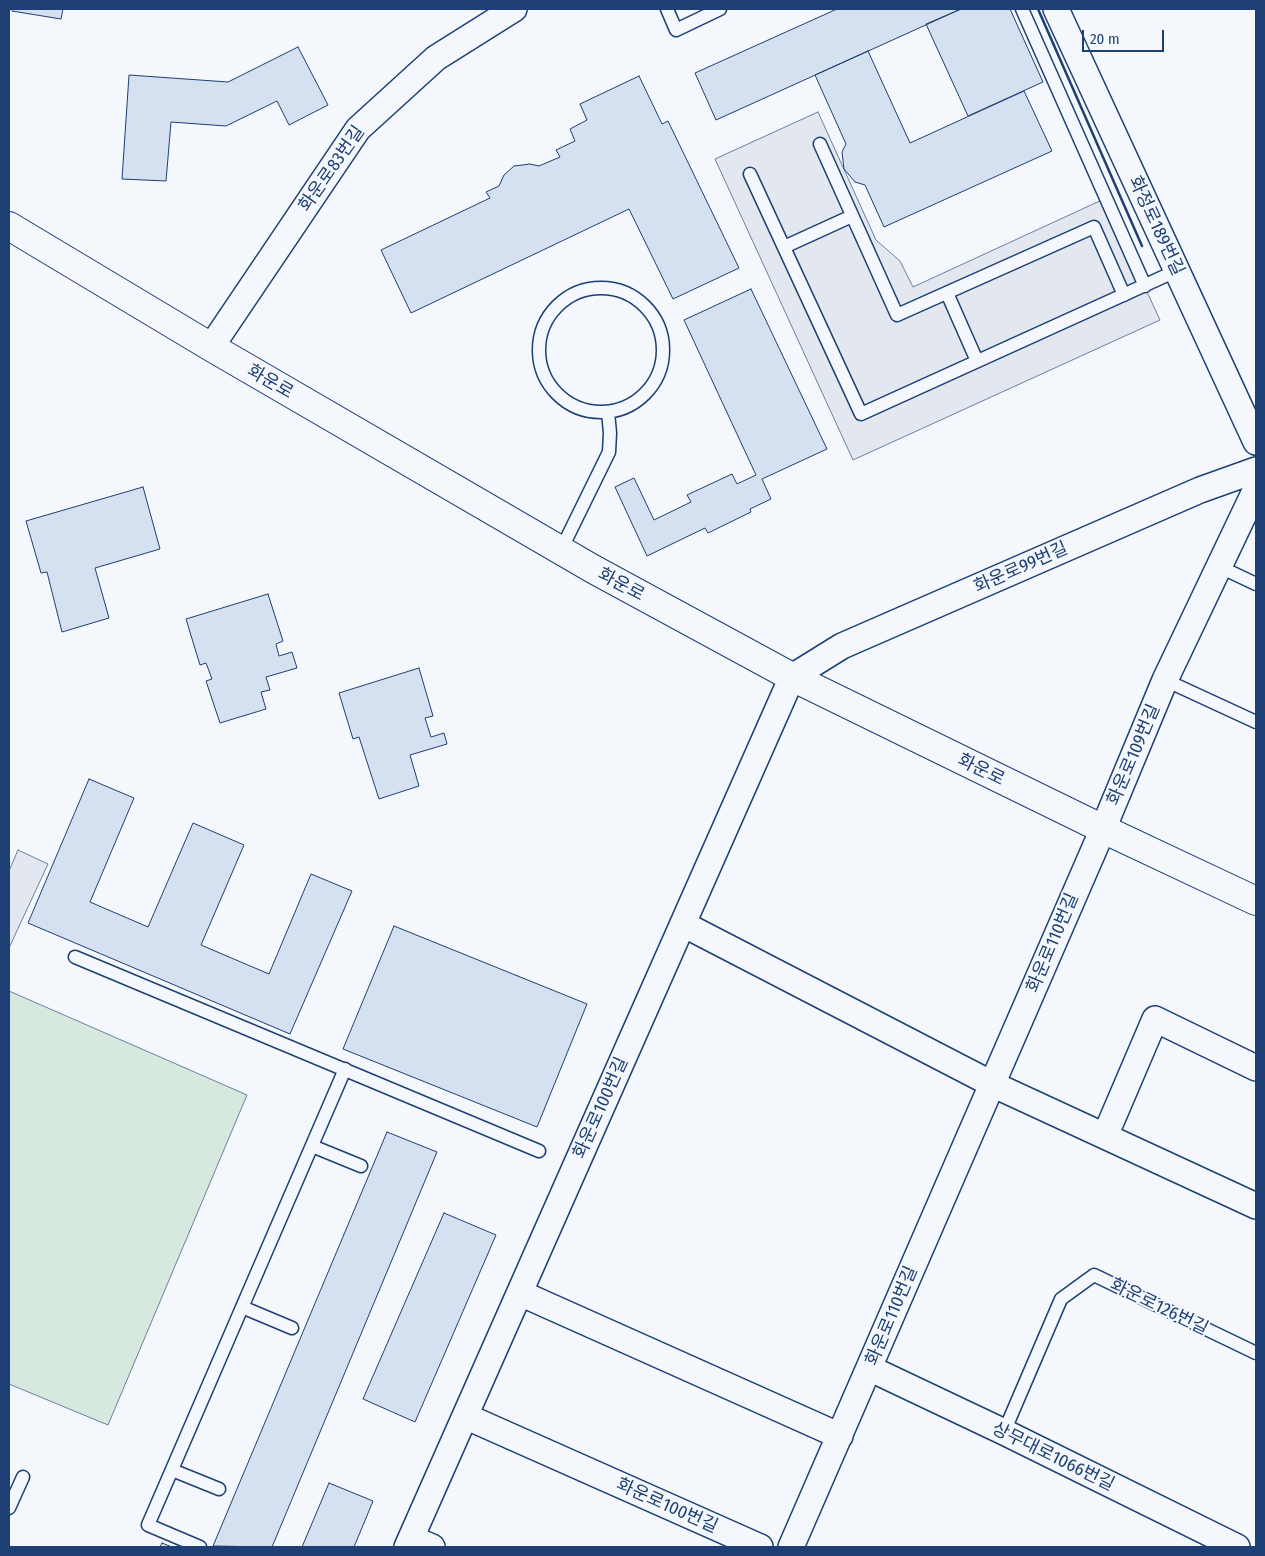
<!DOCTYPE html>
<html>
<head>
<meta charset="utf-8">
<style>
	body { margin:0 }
	#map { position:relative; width:1265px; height:1556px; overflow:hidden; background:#f4f7fb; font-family:"Fira Sans Condensed",sans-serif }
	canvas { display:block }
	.frame { position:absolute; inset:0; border:10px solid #1d3f73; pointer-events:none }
	.scale { position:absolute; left:1082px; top:30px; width:82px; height:22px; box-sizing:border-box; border:2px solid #1d3f73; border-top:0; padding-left:6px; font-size:15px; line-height:18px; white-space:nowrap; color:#1d3f73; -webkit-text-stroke:4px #f4f7fb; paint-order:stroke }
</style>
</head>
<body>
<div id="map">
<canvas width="1265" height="1556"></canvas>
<div class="frame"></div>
<div class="scale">20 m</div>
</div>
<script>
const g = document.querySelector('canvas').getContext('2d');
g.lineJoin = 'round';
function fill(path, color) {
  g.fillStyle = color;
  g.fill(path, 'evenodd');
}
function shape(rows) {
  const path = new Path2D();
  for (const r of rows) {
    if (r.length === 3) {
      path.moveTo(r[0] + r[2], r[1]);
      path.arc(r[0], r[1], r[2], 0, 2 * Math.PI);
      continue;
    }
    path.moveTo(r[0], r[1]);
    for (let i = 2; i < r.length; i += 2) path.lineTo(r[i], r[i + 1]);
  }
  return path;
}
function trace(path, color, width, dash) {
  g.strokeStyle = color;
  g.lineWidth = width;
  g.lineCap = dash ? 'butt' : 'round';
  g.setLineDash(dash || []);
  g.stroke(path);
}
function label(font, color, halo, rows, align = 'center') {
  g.font = font + ' "Fira Sans Condensed","Noto Sans KR",sans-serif';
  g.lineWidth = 4;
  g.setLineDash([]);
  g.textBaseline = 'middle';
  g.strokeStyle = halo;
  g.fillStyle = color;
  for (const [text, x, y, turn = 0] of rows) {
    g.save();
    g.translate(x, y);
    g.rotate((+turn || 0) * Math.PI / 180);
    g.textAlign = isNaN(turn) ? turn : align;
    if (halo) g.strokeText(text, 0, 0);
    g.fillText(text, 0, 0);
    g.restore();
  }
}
const green = shape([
	[9,991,247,1095,108,1425,9,1384,9,991]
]);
fill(green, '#d7e8df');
trace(green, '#687fa3', 1);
const parking = shape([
	[818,112,876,240,900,261,913,287,1104,199,1160,320,853,460,715,159,818,112],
	[18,850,48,864,9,948,9,871,18,850]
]);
fill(parking, '#e3e8f0');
trace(parking, '#687fa3', 1);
const building = shape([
	[12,9,63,9,61,19,12,11,12,9],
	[837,9,961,9,716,120,695,73,837,9],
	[961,9,1010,9,1043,82,968,116,926,24,961,9],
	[298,47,328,105,289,125,277,101,226,126,171,122,166,181,122,179,129,75,228,82,298,47],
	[868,51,910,143,1024,91,1052,151,884,227,865,185,855,182,844,169,842,152,846,144,815,75,868,51],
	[639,76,662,124,668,121,739,268,673,299,629,209,411,313,381,250,490,198,486,192,499,186,504,175,514,166,530,164,539,166,560,157,556,150,575,141,570,129,587,120,580,104,639,76],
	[751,289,827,449,762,479,771,499,750,509,751,512,708,533,705,528,647,556,615,487,634,478,654,520,691,502,687,495,732,474,737,484,756,475,684,320,751,289],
	[143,487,160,549,95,568,109,618,62,632,47,572,41,573,26,521,143,487],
	[268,594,283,641,276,644,279,656,292,652,297,668,266,677,270,690,261,692,266,709,220,723,206,681,212,679,206,663,200,665,186,619,268,594],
	[419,668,433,716,425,718,431,737,444,733,447,744,410,755,419,786,379,799,359,737,353,739,339,693,419,668],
	[89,779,134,798,90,902,148,927,193,823,244,845,201,945,269,974,311,874,352,891,290,1034,28,923,89,779],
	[394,926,587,1004,537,1127,343,1049,394,926],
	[387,1132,437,1152,272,1547,213,1546,387,1132],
	[444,1213,496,1235,415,1422,363,1399,444,1213],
	[329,1483,373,1501,354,1547,302,1547,329,1483],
	[162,1543,172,1547,160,1547,162,1543]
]);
fill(building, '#d5e0f0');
trace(building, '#1d3f73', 1);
const service = shape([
	[667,9,676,30,720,9],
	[1022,9,1145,286],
	[820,144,897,315,1094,227,1124,295],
	[750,174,861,414,1176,271],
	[784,247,852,216],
	[601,350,62],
	[947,293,977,361],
	[560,552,609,452,610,433,608,412],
	[1218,566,1256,584],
	[1165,680,1256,722],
	[75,957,539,1151],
	[312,1146,361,1166],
	[242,1307,292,1328],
	[1004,1432,1061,1299,1094,1275,1256,1353],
	[172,1470,219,1489],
	[9,1508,23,1477],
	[200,1547,148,1525,345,1069]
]);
const minor = shape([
	[1056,9,1256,442],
	[211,347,358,129,436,58,514,9],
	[683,924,992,1084,1256,1206],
	[1105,1136,1155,1019,1256,1068],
	[520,1293,840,1436],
	[869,1368,1004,1432,1237,1547],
	[465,1416,760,1547],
	[411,1538,432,1547],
	[407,1547,792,677,842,646,1200,490,1256,470],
	[791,1547,1103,829,1165,680,1256,489]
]);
const tertiary = shape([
	[9,226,211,347,593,569,792,677,1103,829,1256,901]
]);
trace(service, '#1d3f73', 15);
trace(minor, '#1d3f73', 28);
trace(tertiary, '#1d3f73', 30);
trace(service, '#f4f7fb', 12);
trace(minor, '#f4f7fb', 25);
trace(tertiary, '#f4f7fb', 28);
trace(shape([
	[1038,9,1142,246]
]), '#1d3f73', 2.5);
label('18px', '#1d3f73', '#f4f7fb', [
	["화운로83번길",332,169,-55],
	["화정로189번길",1156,226,65],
	["화운로",270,382,30],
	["화운로99번길",1021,568,-24],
	["화운로",621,585,28],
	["화운로109번길",1134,755,-67],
	["화운로",981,770,26],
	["화운로110번길",1053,943,-67],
	["화운로100번길",601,1108,-66],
	["화운로126번길",1159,1307,26],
	["화운로110번길",892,1316,-67],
	["상무대로1066번길",1053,1457,26],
	["화운로100번길",667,1506,24]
]);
</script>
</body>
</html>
